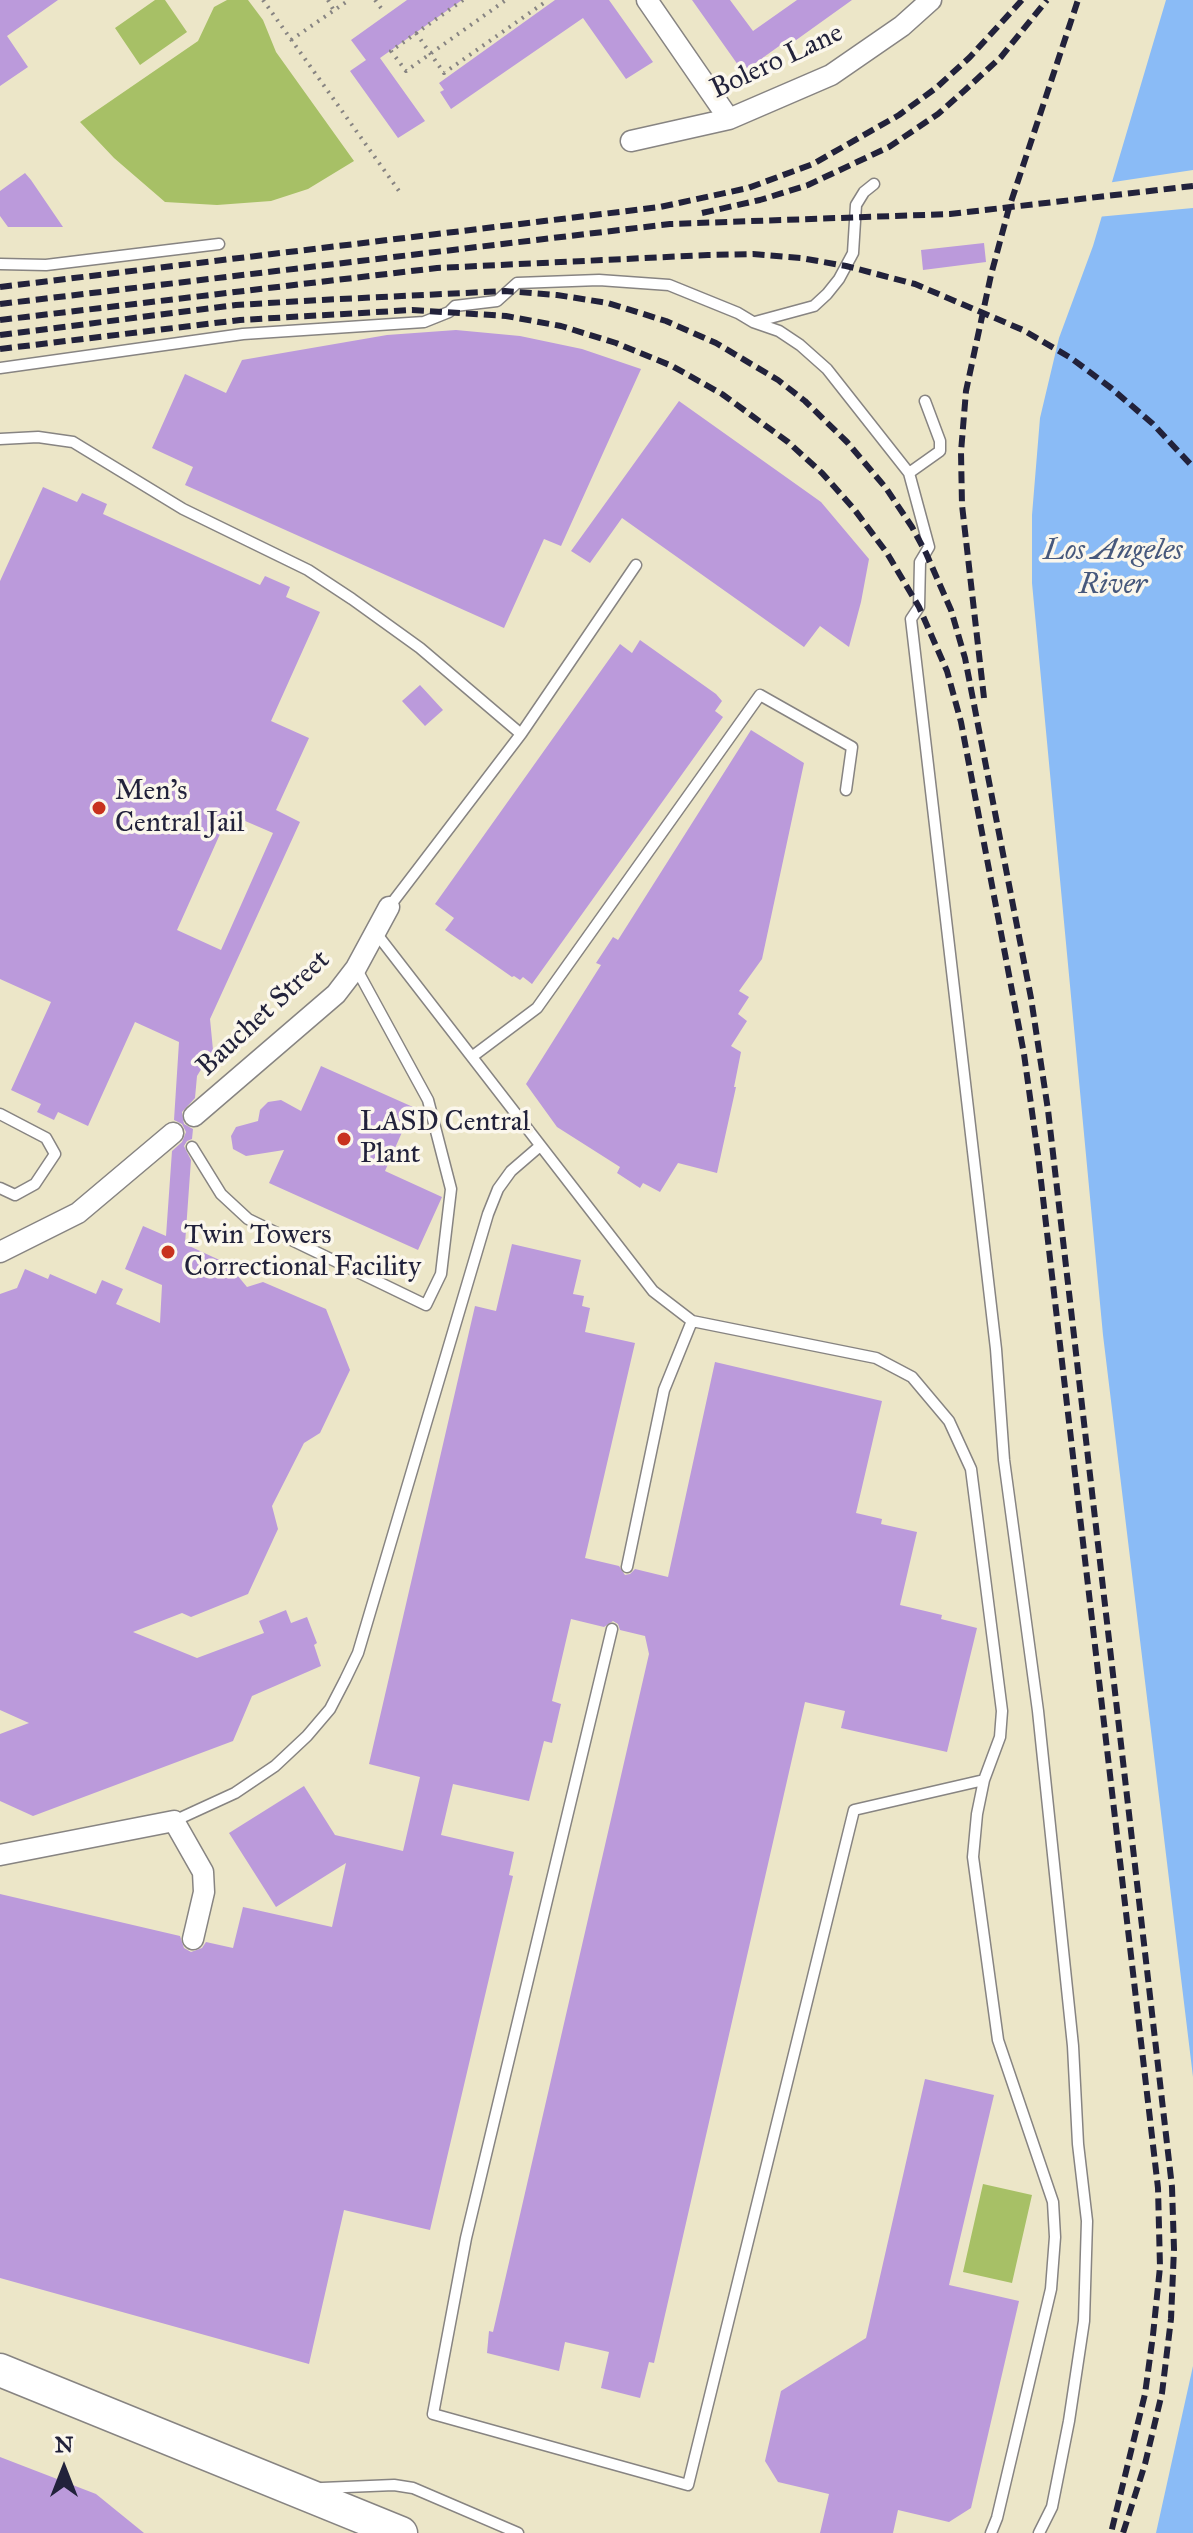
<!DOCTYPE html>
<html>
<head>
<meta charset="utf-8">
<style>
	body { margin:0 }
	#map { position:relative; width:1193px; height:2533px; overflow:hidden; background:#ece6c8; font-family:"IM FELL Great Primer",serif }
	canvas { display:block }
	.north { position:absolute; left:24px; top:2429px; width:80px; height:80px; -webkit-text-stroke:6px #fbf7ec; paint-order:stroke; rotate:0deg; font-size:22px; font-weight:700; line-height:32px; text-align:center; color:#22223b }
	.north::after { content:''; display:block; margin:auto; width:28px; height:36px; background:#22223b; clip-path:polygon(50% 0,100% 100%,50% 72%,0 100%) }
</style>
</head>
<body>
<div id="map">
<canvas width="1193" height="2533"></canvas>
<div class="north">N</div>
</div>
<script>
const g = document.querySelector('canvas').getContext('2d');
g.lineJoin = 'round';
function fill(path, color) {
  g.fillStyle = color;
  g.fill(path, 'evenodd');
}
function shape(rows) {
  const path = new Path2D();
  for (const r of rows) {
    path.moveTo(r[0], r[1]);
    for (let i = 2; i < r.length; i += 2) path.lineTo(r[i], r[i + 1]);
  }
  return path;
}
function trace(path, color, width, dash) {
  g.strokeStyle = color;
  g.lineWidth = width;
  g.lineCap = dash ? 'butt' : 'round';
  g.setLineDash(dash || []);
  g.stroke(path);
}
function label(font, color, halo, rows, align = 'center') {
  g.font = font + ' "IM FELL Great Primer",serif';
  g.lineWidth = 7;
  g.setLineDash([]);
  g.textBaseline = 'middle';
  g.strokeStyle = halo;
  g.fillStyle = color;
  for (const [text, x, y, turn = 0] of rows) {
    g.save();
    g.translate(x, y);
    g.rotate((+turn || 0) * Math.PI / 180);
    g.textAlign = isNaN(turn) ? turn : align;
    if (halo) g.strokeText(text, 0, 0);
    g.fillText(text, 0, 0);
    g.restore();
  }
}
fill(shape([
	[155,0,165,0,187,32,140,65,115,28],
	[227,0,248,0,263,20,276,52,354,161,308,189,271,201,217,205,165,202,114,158,80,122,198,41,214,7],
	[983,2184,1032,2195,1012,2283,963,2272]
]), '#a7c066');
fill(shape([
	[1166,0,1193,0,1193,2077,1103,1335,1032,583,1032,515,1040,418,1059,338,1093,246],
	[1193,2366,1193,2533,1156,2533]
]), '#8abbf6');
fill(shape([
	[1193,170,1193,208,1097,217,1107,183]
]), '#ece6c8');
fill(shape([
	[0,0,58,0,7,36,28,67,0,86],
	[407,0,462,0,380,58,425,121,398,138,350,71,366,60,351,40],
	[555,0,609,0,653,62,626,79,583,18,451,109,440,92,444,90,439,83],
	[692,0,730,0,753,31,797,0,852,0,792,43,789,39,743,72],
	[25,173,31,180,63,227,8,227,0,216,0,191],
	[984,243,986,262,923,270,921,250],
	[456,330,520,336,582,349,641,369,561,546,544,539,504,628,185,485,193,467,152,448,185,374,226,393,242,360,387,335],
	[679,401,821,502,869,559,861,602,849,647,820,626,804,647,622,518,590,563,571,551],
	[43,487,77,502,82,493,107,504,103,514,260,585,265,576,290,587,286,597,320,612,271,721,309,738,276,810,300,822,210,1019,213,1050,197,1076,195,1098,182,1112,184,1124,193,1129,192,1139,187,1141,184,1146,191,1160,185,1244,228,1264,247,1287,263,1282,326,1309,350,1370,320,1433,304,1443,272,1506,278,1529,248,1594,191,1617,182,1613,133,1632,197,1658,264,1633,259,1621,286,1610,291,1623,307,1617,317,1643,314,1645,321,1666,252,1696,233,1741,33,1816,0,1801,0,1734,29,1723,0,1710,0,1294,17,1288,25,1269,48,1279,50,1274,96,1294,102,1280,123,1289,116,1304,160,1323,162,1285,125,1269,143,1226,166,1236,172,1151,182,1142,186,1132,182,1124,174,1120,179,1042,135,1022,88,1126,58,1112,54,1120,37,1112,41,1104,11,1090,51,1002,0,979,0,581],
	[229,814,273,833,221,950,177,930],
	[640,640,716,694,722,701,715,711,723,717,532,984,523,977,520,980,514,976,512,977,445,930,454,918,435,904,620,644,632,653],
	[420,685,443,710,425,726,402,701],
	[751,730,804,763,762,959,739,991,749,997,738,1014,747,1021,731,1046,741,1052,734,1087,736,1087,717,1173,678,1163,660,1192,643,1183,640,1188,617,1173,620,1167,557,1127,526,1084,601,965,596,963,613,937,618,940],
	[321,1066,413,1107,385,1171,442,1197,418,1250,269,1183,284,1150,246,1156,233,1149,231,1136,236,1127,258,1121,260,1110,268,1102,281,1100,301,1111],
	[512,1244,581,1260,573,1294,584,1296,582,1306,590,1308,585,1332,635,1343,585,1558,619,1566,625,1575,630,1574,635,1569,668,1577,715,1362,882,1401,856,1513,882,1519,881,1524,917,1532,900,1605,942,1615,941,1619,977,1628,947,1752,841,1728,845,1711,805,1702,654,2363,649,2362,640,2398,601,2388,609,2352,565,2342,559,2371,487,2353,489,2331,493,2332,649,1654,645,1636,620,1630,618,1624,613,1621,604,1627,571,1619,552,1701,561,1704,552,1743,544,1741,529,1801,453,1784,441,1835,514,1852,509,1875,513,1876,430,2230,344,2210,309,2364,0,2278,0,1894,180,1936,184,1948,191,1952,202,1948,206,1942,233,1948,243,1907,332,1927,346,1863,276,1907,229,1833,304,1786,335,1835,403,1851,420,1777,369,1764,475,1306,496,1311],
	[925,2079,994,2095,949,2285,1019,2301,971,2508,949,2522,898,2510,893,2533,820,2533,829,2494,778,2482,765,2461,781,2391,866,2338],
	[0,2457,96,2494,144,2533,0,2533]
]), '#bb9adb');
const service = shape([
	[0,264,46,265,219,244],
	[755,322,814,306,827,294,839,279,853,253,856,205,864,192,874,184],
	[0,368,243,334,424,322,449,312,455,306,497,301,517,283,599,280,669,285,738,313,753,322,779,331,800,345,827,369,909,473,929,547,920,562,919,607,911,619,996,1349,1004,1460,1038,1711,1073,2046,1078,2144,1087,2221,1084,2321,1069,2421,1052,2507,1039,2533],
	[0,439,38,437,73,442,183,509,308,570,352,599,420,648,521,734],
	[909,473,940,451,940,441,925,401],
	[389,907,521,734,636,565],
	[376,933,653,1291,692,1321,876,1358,912,1377,949,1421,971,1469,1002,1711,1000,1737,984,1780,977,1814,973,1857,998,2040,1053,2202,1055,2237,1051,2289,997,2518,991,2533],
	[473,1056,537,1008,760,695,852,747,846,790],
	[0,1114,46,1138,55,1154,35,1184,15,1195,0,1188],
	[192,1147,221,1194,248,1219,426,1305,441,1274,451,1189,428,1100,356,968],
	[627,1567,664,1390,692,1321],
	[612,1629,466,2238,433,2414,688,2485,854,1810,984,1780],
	[174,1821,235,1793,275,1766,307,1736,330,1709,345,1680,358,1653,488,1214,498,1189,511,1171,540,1146],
	[322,2488,394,2485,413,2488,518,2533]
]);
const minor = shape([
	[647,0,729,119],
	[631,141,729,119,831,75,902,26,931,0],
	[194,1116,336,994,356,968,389,907],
	[0,1252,78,1213,173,1133],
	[0,1855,174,1821,203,1872,204,1892,193,1939]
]);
const primary = shape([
	[0,2370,401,2533]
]);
trace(service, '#878482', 13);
trace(minor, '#878482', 23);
trace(primary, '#878482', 35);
trace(shape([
	[263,0,399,191],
	[328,0,334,11],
	[375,0,384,12],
	[463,0,391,51,406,71,506,0],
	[416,33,444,73,548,0],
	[291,40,349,0]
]), '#878482', 4, [2, 6]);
trace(service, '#fff', 10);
trace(minor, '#fff', 20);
trace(primary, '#fff', 32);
trace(shape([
	[702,213,760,200,808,185,889,147,938,114,964,91,1001,57,1047,0],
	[0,287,660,207,748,188,813,164,899,115,936,88,970,57,1022,0],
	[0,304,670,224,950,214,1193,186],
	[0,320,437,268,708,255,753,254,801,258,846,266,915,284,1023,330,1071,358,1111,388,1153,424,1193,467],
	[0,335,236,305,320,300,505,291,557,295,608,303,666,321,716,343,778,380,805,401,847,442,886,488,912,527,926,553,951,610,965,658,1031,998,1048,1110,1172,2187,1174,2249,1171,2319,1162,2393,1145,2464,1123,2533],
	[0,349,240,320,412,310,506,316,561,326,616,343,672,366,722,394,788,442,822,473,854,509,887,553,919,607,947,671,961,722,1024,1054,1038,1155,1158,2188,1160,2267,1153,2335,1145,2394,1111,2533],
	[984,698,962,505,961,452,966,391,991,275,1009,208,1078,0]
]), '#22223b', 6, [12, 6]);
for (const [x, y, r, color] of [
	[99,808,8,"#c8321e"],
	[344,1139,8,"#c8321e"],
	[168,1252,8,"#c8321e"]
]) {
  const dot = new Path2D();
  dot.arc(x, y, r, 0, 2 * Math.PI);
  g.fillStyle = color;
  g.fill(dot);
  trace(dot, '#fbf7ec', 3);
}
label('28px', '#22223b', '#fbf7ec', [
	["Bolero Lane",777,62,-25],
	["Bauchet Street",264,1014,-43]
]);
label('28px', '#22223b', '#fbf7ec', [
	["Men's",115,792],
	["Central Jail",115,824],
	["LASD Central",360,1123],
	["Plant",360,1155],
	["Twin Towers",184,1236],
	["Correctional Facility",184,1268]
], 'left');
label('italic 30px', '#46587c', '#fbf7ec', [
	["Los Angeles",1113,552],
	["River",1113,586]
]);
</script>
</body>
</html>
